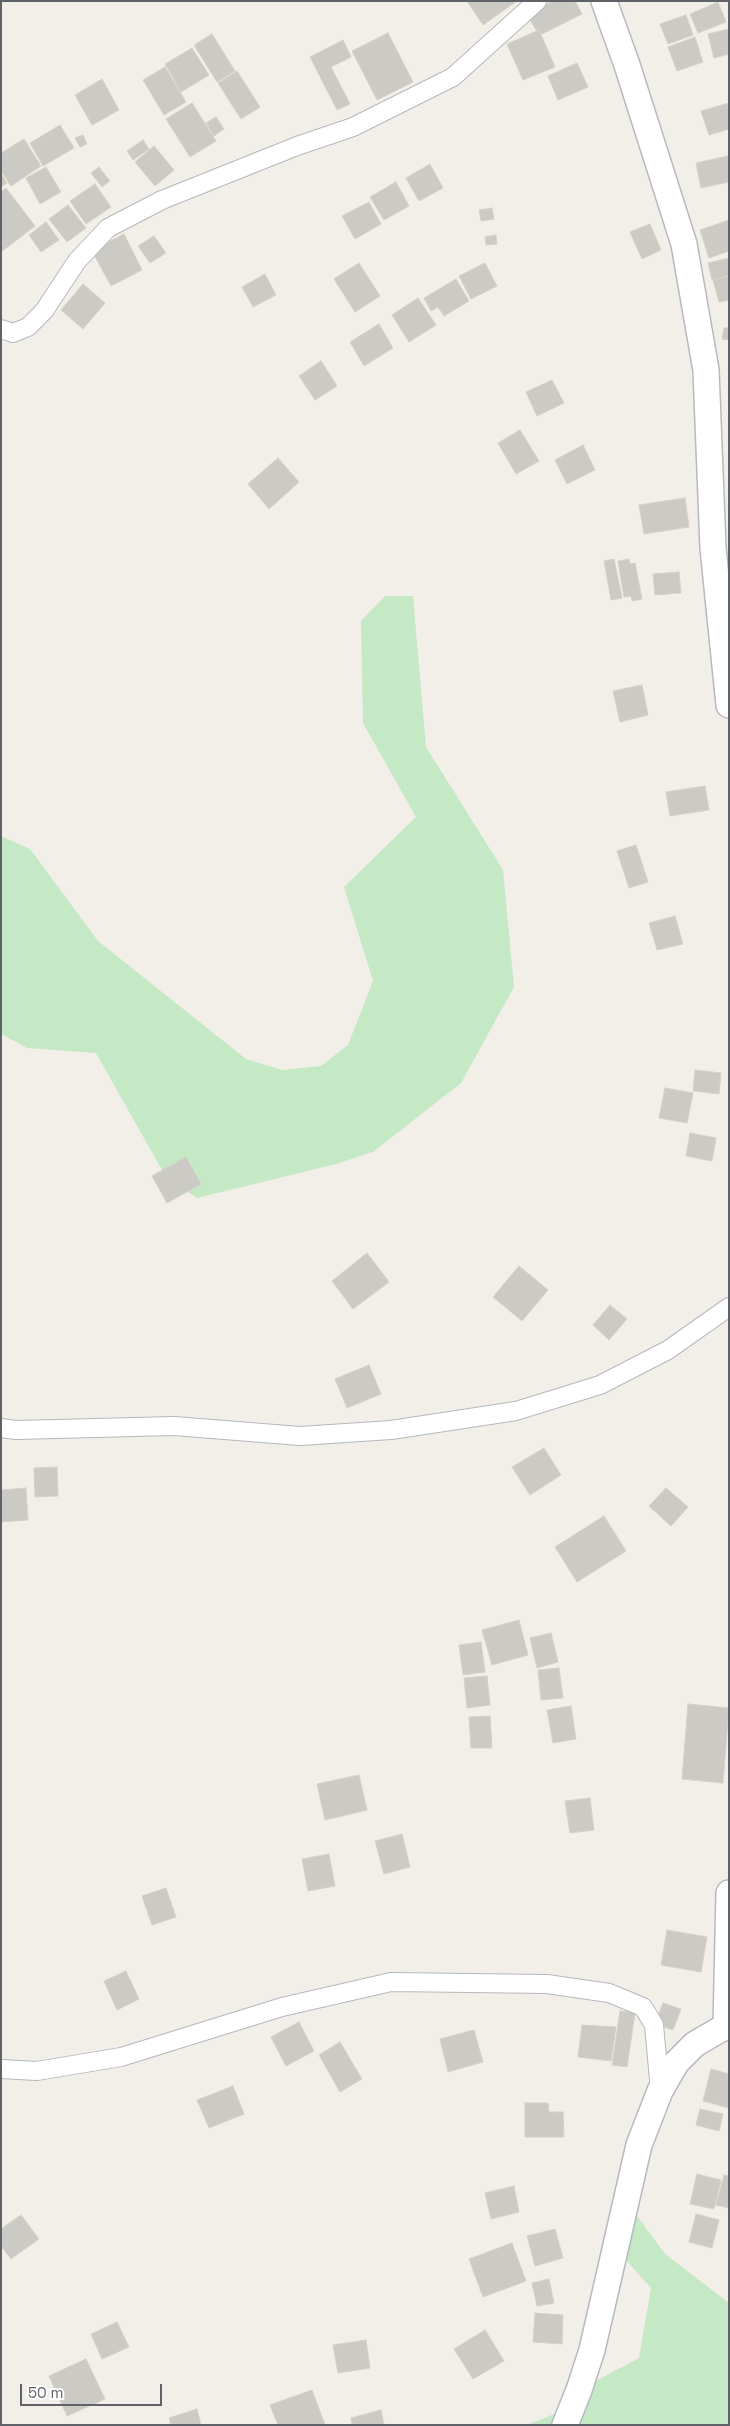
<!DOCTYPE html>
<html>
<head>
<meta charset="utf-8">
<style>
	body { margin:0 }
	#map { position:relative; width:730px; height:2426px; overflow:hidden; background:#f1efe8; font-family:"Space Grotesk",sans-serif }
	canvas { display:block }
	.frame { position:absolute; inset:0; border:2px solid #5f6368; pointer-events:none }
	.scale { position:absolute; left:20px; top:2384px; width:142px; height:22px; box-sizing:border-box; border:2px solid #5f6368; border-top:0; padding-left:6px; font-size:15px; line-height:18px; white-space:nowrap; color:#5f6368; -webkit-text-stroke:4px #fff; paint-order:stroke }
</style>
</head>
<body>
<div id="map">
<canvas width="730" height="2426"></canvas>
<div class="frame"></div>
<div class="scale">50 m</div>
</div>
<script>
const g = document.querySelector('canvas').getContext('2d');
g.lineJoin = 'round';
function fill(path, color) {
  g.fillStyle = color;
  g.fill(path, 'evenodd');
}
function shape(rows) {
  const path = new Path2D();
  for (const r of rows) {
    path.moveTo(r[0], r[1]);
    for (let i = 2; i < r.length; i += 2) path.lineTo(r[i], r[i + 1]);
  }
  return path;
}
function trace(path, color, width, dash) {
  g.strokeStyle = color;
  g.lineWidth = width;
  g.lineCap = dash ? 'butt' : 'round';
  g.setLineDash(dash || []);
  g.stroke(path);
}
fill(shape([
	[385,596,413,596,426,747,503,870,514,987,461,1083,373,1152,336,1164,197,1198,167,1179,96,1053,27,1048,1,1034,1,836,30,849,98,941,246,1059,282,1070,321,1066,348,1045,373,981,344,887,416,817,363,723,361,621],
	[626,2201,665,2254,729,2303,729,2425,527,2425,564,2410,579,2390,639,2358,651,2288,615,2248]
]), '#c5e8c5');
const building = shape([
	[467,1,517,1,483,25,467,1],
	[553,1,575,1,582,14,542,34,539,29,536,30,527,14,553,1],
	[718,2,726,22,698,33,690,14,718,2],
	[686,15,693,35,668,44,660,24,686,15],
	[729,29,729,54,714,58,708,34,729,29],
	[539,30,555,67,523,80,507,44,539,30],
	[388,33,413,82,377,100,352,51,388,33],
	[212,34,235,71,217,82,194,45,212,34],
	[695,37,703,62,677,71,668,47,695,37],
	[343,40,351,57,331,67,350,104,337,110,310,57,343,40],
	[192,48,209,75,181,92,165,64,192,48],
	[577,63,588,87,558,100,548,76,577,63],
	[165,67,186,102,164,115,143,80,165,67],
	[237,71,260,107,241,119,218,83,237,71],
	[102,79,119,110,92,125,75,95,102,79],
	[192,103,216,141,190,157,166,119,192,103],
	[729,103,729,129,709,135,701,111,729,103],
	[216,117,224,129,214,136,206,123,216,117],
	[60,125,74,148,43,166,30,143,60,125],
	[83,135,87,144,80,147,75,138,83,135],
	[24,139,41,166,11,186,1,171,1,153,24,139],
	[143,140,149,149,133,160,127,151,143,140],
	[154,146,174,170,155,186,135,162,154,146],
	[728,156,729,182,701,188,696,163,728,156],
	[430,164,443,188,419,201,406,178,430,164],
	[46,167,61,192,40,204,26,178,46,167],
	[99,167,110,181,102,187,91,173,99,167],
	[1,174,7,183,1,187,1,174],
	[396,182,409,206,384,220,370,197,396,182],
	[95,184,111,207,86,224,70,201,95,184],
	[6,188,35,226,1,252,1,192,6,188],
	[369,202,381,224,355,239,342,216,369,202],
	[68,205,86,228,67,242,49,219,68,205],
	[492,208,494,219,481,221,479,210,492,208],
	[729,220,729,251,709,258,700,230,729,220],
	[46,222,59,240,41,252,29,235,46,222],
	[650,224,661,250,642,259,630,232,650,224],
	[124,234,142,270,111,286,92,251,124,234],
	[496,235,497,244,486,245,485,237,496,235],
	[154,236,166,253,150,263,138,246,154,236],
	[729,258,729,275,712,280,708,263,729,258],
	[359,263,380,296,355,312,334,279,359,263],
	[485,263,497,286,471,299,459,276,485,263],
	[265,274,276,295,253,307,242,287,265,274],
	[729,276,729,300,719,302,713,280,729,276],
	[456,279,469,301,444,316,438,307,431,311,424,298,456,279],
	[83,284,105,303,83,329,61,310,83,284],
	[418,298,436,325,409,342,392,315,418,298],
	[379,324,393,348,364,366,350,342,379,324],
	[724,328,729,328,729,340,722,339,724,328],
	[321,361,337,386,315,400,299,376,321,361],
	[552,380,564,403,537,416,526,392,552,380],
	[520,430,539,461,516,474,498,443,520,430],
	[583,445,595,470,567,484,555,460,583,445],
	[278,458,299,482,269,509,248,484,278,458],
	[685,498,689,527,644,534,639,505,685,498],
	[614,559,622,598,611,600,604,561,614,559],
	[629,559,630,564,635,563,642,599,632,601,631,596,624,597,618,561,629,559],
	[679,572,681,593,655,595,653,574,679,572],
	[642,685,648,715,620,722,613,691,642,685],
	[705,786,709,810,670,816,666,792,705,786],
	[636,845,648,882,629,888,617,851,636,845],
	[675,916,683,944,657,950,649,923,675,916],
	[695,1070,721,1073,719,1094,693,1091,695,1070],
	[665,1088,693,1093,687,1123,659,1118,665,1088],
	[690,1133,716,1138,712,1161,686,1156,690,1133],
	[186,1157,201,1184,167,1203,152,1176,186,1157],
	[367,1253,389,1282,353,1309,332,1281,367,1253],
	[519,1266,548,1290,522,1321,493,1297,519,1266],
	[610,1305,627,1319,609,1340,593,1325,610,1305],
	[369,1365,381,1394,347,1408,335,1379,369,1365],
	[544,1448,561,1475,530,1495,512,1467,544,1448],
	[57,1467,58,1496,35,1497,34,1468,57,1467],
	[26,1488,28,1520,1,1522,1,1490,26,1488],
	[666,1488,688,1507,671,1526,649,1506,666,1488],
	[604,1516,626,1551,577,1582,555,1547,604,1516],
	[519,1620,528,1655,492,1665,482,1630,519,1620],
	[551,1633,558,1662,537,1668,530,1638,551,1633],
	[481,1642,485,1672,463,1675,459,1645,481,1642],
	[559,1668,563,1698,541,1700,538,1670,559,1668],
	[487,1676,490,1705,467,1708,464,1678,487,1676],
	[688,1704,729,1708,723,1783,682,1779,688,1704],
	[571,1706,576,1739,553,1743,547,1710,571,1706],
	[490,1716,492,1748,471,1748,469,1717,490,1716],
	[359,1775,367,1810,325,1820,317,1784,359,1775],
	[590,1798,594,1830,570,1833,565,1801,590,1798],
	[402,1834,410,1867,384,1874,375,1841,402,1834],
	[329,1854,335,1886,308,1891,302,1859,329,1854],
	[166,1888,176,1917,152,1925,142,1896,166,1888],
	[667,1930,707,1937,701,1972,661,1965,667,1930],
	[126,1971,139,1999,117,2010,104,1981,126,1971],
	[663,2003,681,2009,673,2030,655,2024,663,2003],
	[620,2011,635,2013,627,2067,612,2065,620,2011],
	[299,2022,314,2051,286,2066,271,2037,299,2022],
	[582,2025,616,2027,611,2061,578,2057,582,2025],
	[474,2030,483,2062,448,2072,440,2039,474,2030],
	[340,2042,362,2079,340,2092,319,2055,340,2042],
	[711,2069,729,2074,729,2108,703,2101,711,2069],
	[233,2086,244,2114,209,2128,197,2100,233,2086],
	[525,2103,548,2103,549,2112,563,2112,564,2137,525,2137,525,2103],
	[700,2109,723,2114,719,2131,696,2125,700,2109],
	[697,2174,721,2180,714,2209,690,2204,697,2174],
	[724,2175,729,2176,729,2208,716,2205,724,2175],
	[514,2186,519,2212,491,2219,485,2193,514,2186],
	[696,2214,719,2220,712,2248,689,2242,696,2214],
	[21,2215,39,2239,11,2259,1,2246,1,2229,21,2215],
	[555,2229,563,2258,535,2266,527,2236,555,2229],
	[512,2243,526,2281,483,2297,469,2259,512,2243],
	[549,2279,554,2303,537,2306,532,2283,549,2279],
	[535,2313,563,2315,562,2344,533,2342,535,2313],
	[117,2322,129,2347,102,2359,91,2334,117,2322],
	[485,2330,504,2361,473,2379,454,2349,485,2330],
	[366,2340,370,2368,338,2373,333,2345,366,2340],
	[86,2359,105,2399,67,2416,49,2376,86,2359],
	[312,2390,325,2425,278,2425,270,2405,312,2390],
	[197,2409,201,2425,171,2425,169,2418,197,2409],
	[381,2410,384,2425,352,2425,351,2418,381,2410]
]);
fill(building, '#cccac5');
trace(building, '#d6d1c6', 1);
const street = shape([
	[1,329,13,333,28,327,44,311,77,261,108,228,162,200,297,146,353,127,453,77,537,1],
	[1,1428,16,1430,174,1426,300,1436,391,1430,516,1411,600,1385,668,1350,729,1307],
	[1,2069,37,2071,121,2057,282,2007,391,1982,547,1984,609,1993,643,2007,654,2025,660,2091]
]);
const secondary = shape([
	[604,1,627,65,684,244,706,370,713,548,729,705],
	[729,1893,726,2026,729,2028],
	[565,2425,579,2390,592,2350,639,2145,660,2091,676,2063,695,2044,726,2026]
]);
trace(street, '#b5b8bc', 20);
trace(secondary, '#b6babf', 28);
trace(street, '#fff', 18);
trace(secondary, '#fff', 25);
</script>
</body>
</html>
